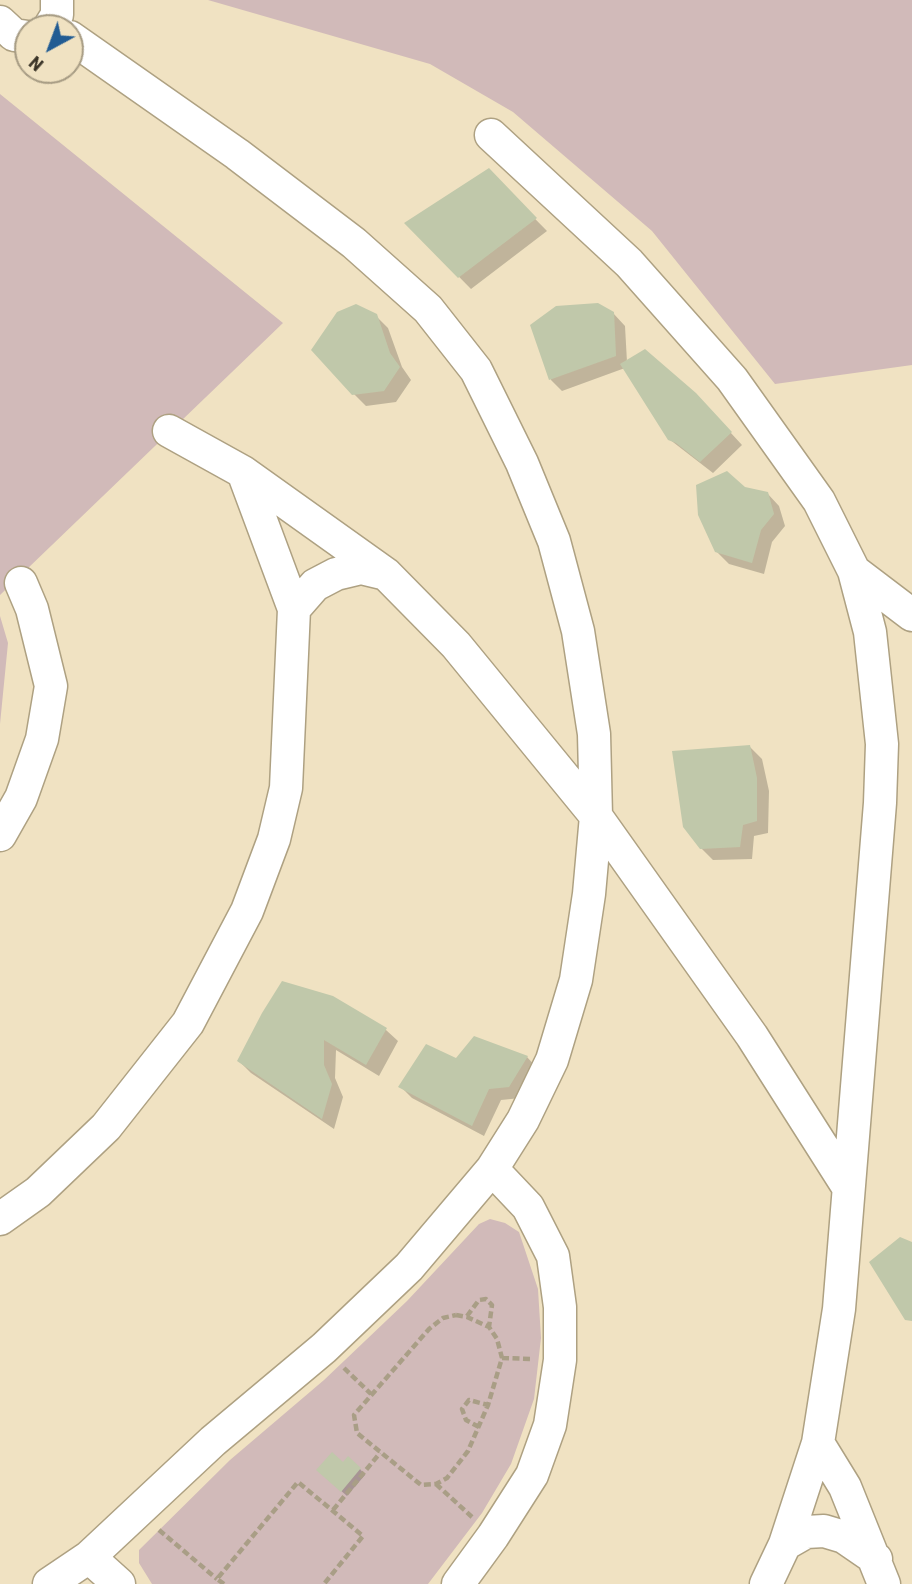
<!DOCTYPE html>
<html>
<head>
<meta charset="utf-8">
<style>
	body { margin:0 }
	#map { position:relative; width:912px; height:1584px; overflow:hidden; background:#f0e2c2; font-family:"Roboto Condensed",sans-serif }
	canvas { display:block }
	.north { position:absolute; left:14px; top:14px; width:70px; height:70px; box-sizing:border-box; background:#f0e2c2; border:2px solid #a69b83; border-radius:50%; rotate:221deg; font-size:19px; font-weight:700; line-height:28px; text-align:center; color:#373125 }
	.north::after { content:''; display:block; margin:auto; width:24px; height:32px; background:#225c93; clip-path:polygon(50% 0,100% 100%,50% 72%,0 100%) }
</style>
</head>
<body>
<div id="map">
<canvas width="912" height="1584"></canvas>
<div class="north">N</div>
</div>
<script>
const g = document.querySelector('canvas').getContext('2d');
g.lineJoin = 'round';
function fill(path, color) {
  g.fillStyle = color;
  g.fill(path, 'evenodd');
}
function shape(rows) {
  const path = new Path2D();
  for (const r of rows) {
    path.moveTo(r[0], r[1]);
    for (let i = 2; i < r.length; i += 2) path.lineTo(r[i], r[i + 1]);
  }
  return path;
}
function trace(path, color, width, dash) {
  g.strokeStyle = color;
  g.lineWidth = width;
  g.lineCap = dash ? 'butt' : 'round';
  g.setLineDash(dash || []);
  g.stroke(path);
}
fill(shape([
	[208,0,912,0,912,365,775,384,652,231,513,112,430,64],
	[0,94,283,323,0,595],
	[0,616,8,643,0,724],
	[490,1219,505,1223,519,1232,538,1289,541,1338,534,1399,511,1464,482,1513,428,1584,152,1584,139,1563,139,1550,230,1460,324,1380,407,1301,479,1224]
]), '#d1bab9');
fill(shape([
	[488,171,547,231,471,289,407,224],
	[613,313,625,326,627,362,707,407,742,445,713,473,669,439,625,368,562,391,551,380,532,326],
	[376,316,388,328,402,367,411,380,396,402,366,406,353,393],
	[745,489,767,493,779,506,785,526,772,542,764,574,729,564,716,551],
	[750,747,762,759,769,791,768,833,754,836,752,859,713,860,701,848],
	[283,983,386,1030,398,1041,379,1076,336,1050,335,1078,343,1097,334,1129,251,1073,239,1061],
	[527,1057,538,1069,521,1098,501,1100,484,1136,412,1098,401,1087,456,1060],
	[343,1464,360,1469,365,1475,347,1496,323,1475]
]), '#0003');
fill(shape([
	[489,168,537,218,458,278,404,223],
	[598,303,614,312,616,356,549,380,530,325,556,306],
	[356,304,377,314,390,353,400,367,384,391,352,395,311,350,337,312],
	[645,349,696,393,732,432,700,462,676,443,668,440,620,364],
	[727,471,745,487,768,492,774,514,761,530,752,563,715,552,698,515,696,485],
	[750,745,757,778,757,821,743,825,740,847,700,849,683,827,672,751],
	[282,981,333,996,387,1028,366,1065,324,1040,324,1065,332,1084,322,1119,237,1061,262,1013],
	[474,1036,528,1056,509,1087,489,1089,472,1126,398,1087,426,1044,456,1058],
	[900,1237,912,1242,912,1321,905,1320,869,1262],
	[332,1452,343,1462,348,1456,361,1468,341,1492,316,1470]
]), '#c0c8aa');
const minor = shape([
	[0,22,14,35,28,37],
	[49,28,57,15,57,0],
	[491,135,629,263,732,379,819,501,854,571,870,632,882,744,880,803,839,1309,818,1443,785,1544,766,1584],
	[169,431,243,472,386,574,456,645,596,816,752,1036,848,1187],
	[854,571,912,615],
	[294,609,315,585,336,574,361,568,386,574],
	[0,835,21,798,42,739,51,686,32,609,21,583],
	[0,1219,38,1192,106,1127,188,1023,247,911,274,839,286,788,294,609,243,472],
	[818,1443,845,1487,884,1584],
	[785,1544,806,1532,824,1531,844,1537,876,1559],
	[89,1557,119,1584],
	[49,1584,89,1557,213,1441,324,1348,409,1267,492,1169,523,1120,552,1060,576,980,589,894,596,816,594,734,578,631,554,541,522,463,476,370,428,309,354,243,237,154,70,37],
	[458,1584,493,1536,532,1475,550,1425,560,1360,560,1307,553,1256,528,1207,492,1169]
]);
trace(minor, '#aea182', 35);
trace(shape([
	[456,1315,467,1317,489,1327,497,1339,502,1358,488,1405,468,1451,447,1478,436,1484,421,1485,357,1433,354,1415,429,1329,443,1318,456,1315],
	[467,1316,479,1300,486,1299,492,1305,489,1327],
	[502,1358,532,1359],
	[344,1368,371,1394],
	[479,1427,466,1420,462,1409,469,1400,488,1405],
	[436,1484,472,1517],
	[333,1510,380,1453],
	[159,1530,217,1579],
	[224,1584,217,1579,298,1482,363,1536,324,1584]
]), '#a99e86', 4.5, [7, 3.5]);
trace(minor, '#fff', 32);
</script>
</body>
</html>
